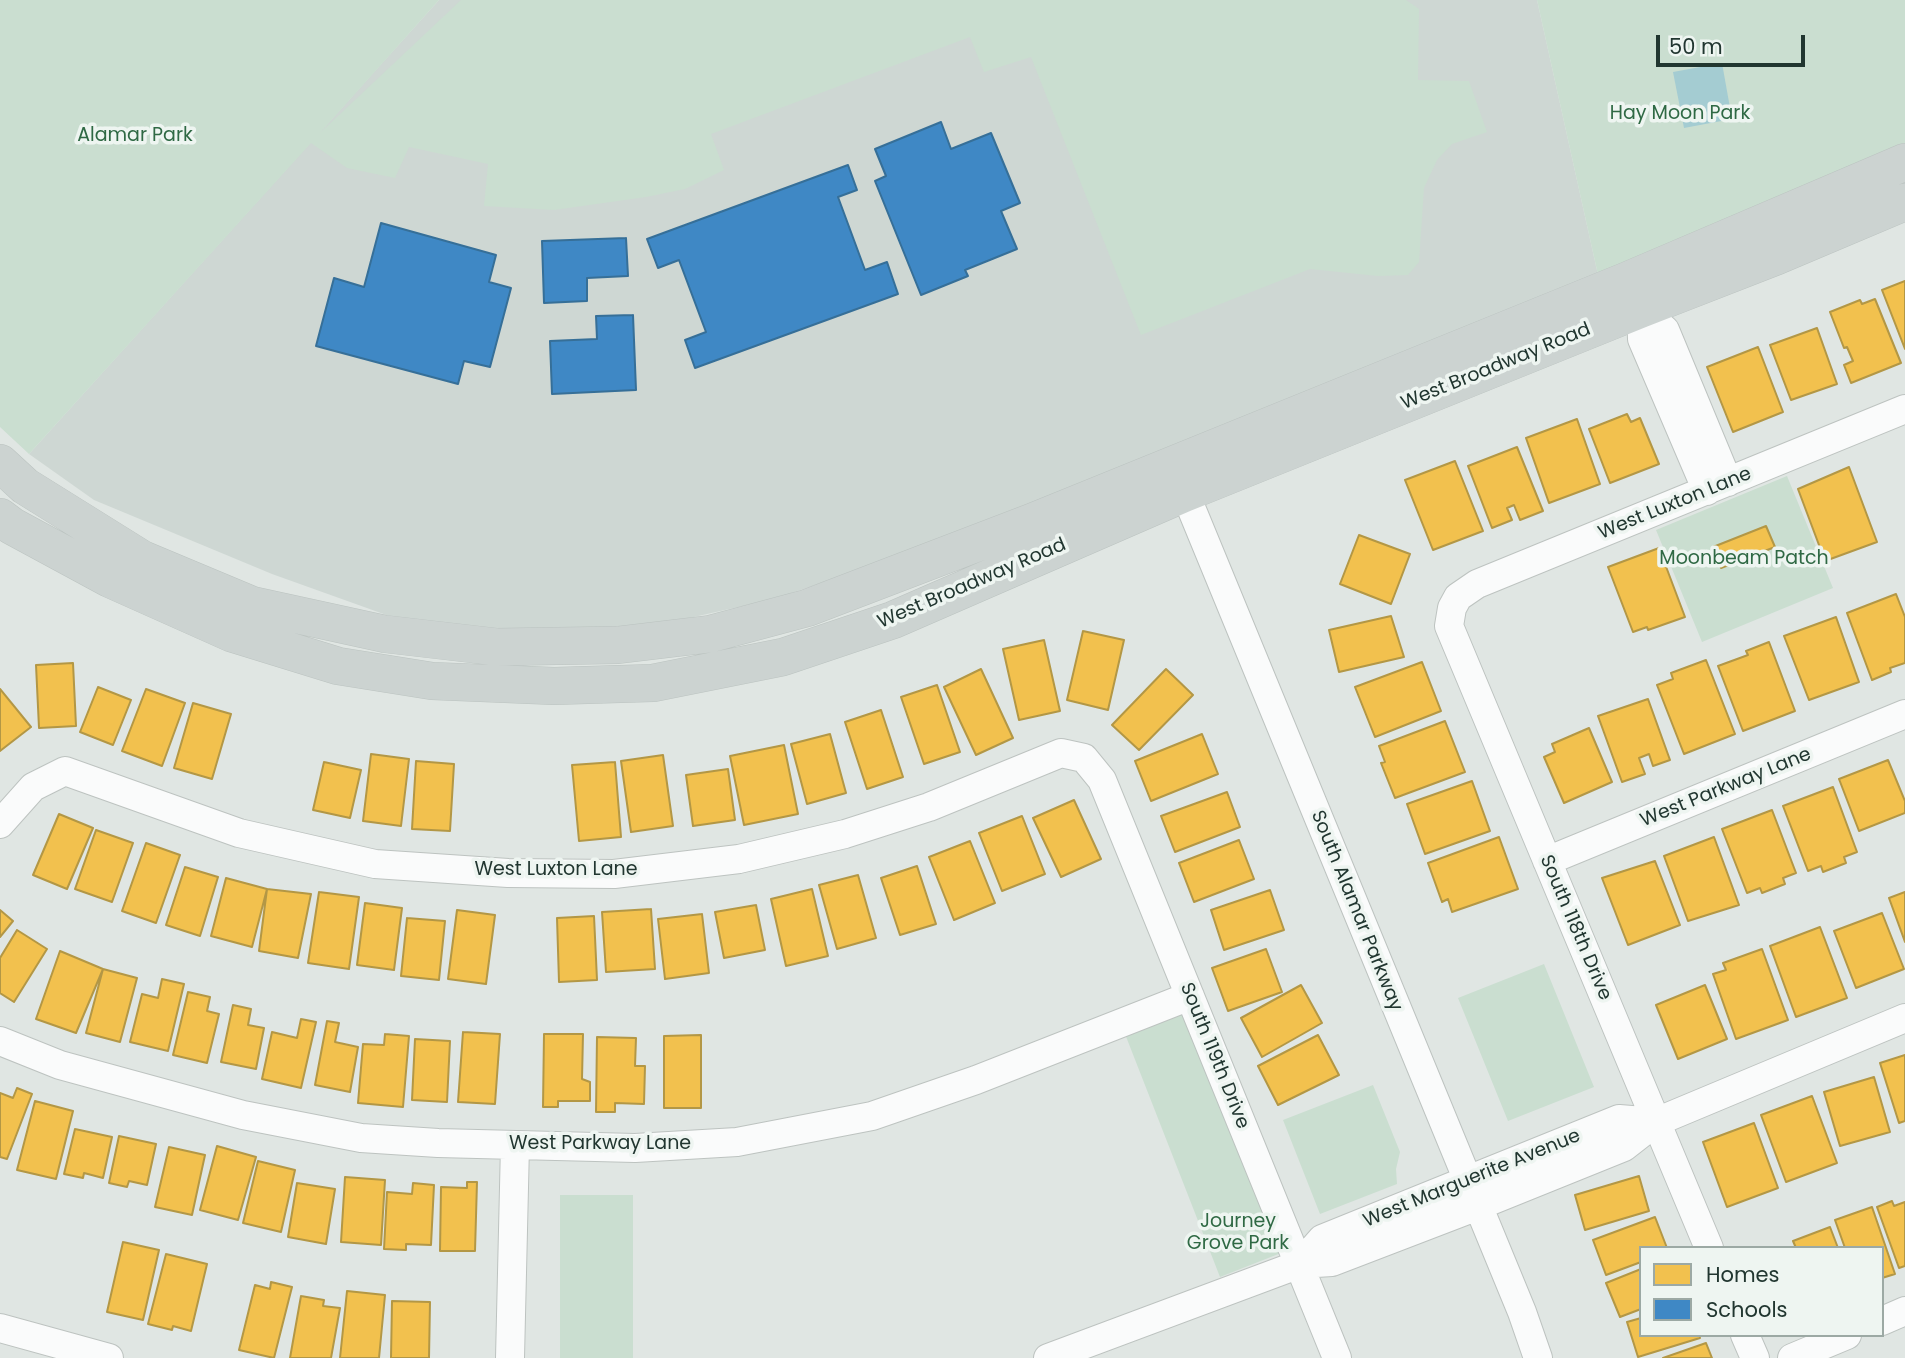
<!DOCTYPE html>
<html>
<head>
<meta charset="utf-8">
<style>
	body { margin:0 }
	#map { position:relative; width:1905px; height:1358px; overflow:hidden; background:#e0e6e3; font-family:Poppins,sans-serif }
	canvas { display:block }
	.legend { position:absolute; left:1639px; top:1246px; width:245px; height:91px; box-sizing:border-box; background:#eef5f1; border:2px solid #9ca9a4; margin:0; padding:9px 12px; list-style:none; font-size:21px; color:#213630 }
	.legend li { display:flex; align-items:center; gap:14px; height:35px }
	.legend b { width:35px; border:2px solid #9ca9a4 }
	.scale { position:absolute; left:1656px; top:35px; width:149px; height:32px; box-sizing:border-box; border:4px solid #213630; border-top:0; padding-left:9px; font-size:21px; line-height:24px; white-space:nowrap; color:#213630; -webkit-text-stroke:5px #eef5f1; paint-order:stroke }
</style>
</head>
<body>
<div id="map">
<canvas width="1905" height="1358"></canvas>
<ul class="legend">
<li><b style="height:19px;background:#f2c14e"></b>Homes</li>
<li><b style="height:19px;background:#3f88c5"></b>Schools</li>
</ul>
<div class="scale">50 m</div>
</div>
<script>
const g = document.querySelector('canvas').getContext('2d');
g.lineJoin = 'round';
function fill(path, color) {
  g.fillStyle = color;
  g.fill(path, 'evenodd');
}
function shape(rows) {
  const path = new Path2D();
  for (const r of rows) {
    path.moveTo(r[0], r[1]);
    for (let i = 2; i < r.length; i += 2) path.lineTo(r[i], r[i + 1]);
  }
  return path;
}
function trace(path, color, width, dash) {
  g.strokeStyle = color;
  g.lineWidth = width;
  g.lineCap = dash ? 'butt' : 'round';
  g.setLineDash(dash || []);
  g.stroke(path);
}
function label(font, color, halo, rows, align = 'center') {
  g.font = font + ' Poppins,sans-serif';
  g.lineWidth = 7;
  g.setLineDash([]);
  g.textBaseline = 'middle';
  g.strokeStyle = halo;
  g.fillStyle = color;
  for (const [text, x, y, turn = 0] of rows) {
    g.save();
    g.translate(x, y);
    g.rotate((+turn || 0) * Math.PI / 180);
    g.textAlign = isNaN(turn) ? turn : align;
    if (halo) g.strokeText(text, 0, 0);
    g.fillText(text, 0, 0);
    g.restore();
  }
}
fill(shape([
	[439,0,1537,0,1598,275,950,539,774,599,649,627,512,633,392,617,272,574,94,500,29,454]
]), '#ced7d3');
fill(shape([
	[0,0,439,0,320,133,461,0,1406,0,1419,9,1418,80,1469,81,1487,132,1452,144,1437,160,1424,188,1419,262,1408,275,1378,276,1310,269,1141,335,1031,57,984,72,970,37,711,134,724,170,685,189,646,197,554,210,484,206,488,164,409,147,395,178,347,168,311,143,29,454,0,427],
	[1537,0,1905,0,1905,143,1598,275],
	[1787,476,1833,588,1702,642,1656,530],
	[1544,964,1594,1087,1508,1121,1458,998],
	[1182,1011,1281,1253,1220,1277,1125,1034],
	[1373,1085,1400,1152,1396,1169,1397,1184,1320,1214,1283,1120],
	[560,1195,633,1195,633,1358,560,1358]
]), '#caded0');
fill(shape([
	[1722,63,1732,119,1684,128,1673,72]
]), '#a4ccd2');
const homes = shape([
	[1905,281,1905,349,1882,290,1905,281],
	[1875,299,1901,363,1851,383,1844,365,1853,361,1847,347,1844,348,1830,312,1860,300,1862,304,1875,299],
	[1817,328,1837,384,1791,400,1770,345,1817,328],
	[1758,347,1783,412,1733,432,1707,367,1758,347],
	[1627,414,1631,422,1640,418,1659,464,1610,483,1589,429,1627,414],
	[1577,419,1600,484,1549,503,1526,438,1577,419],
	[1517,447,1543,511,1520,520,1514,505,1507,508,1512,520,1492,528,1468,466,1517,447],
	[1455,461,1483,531,1433,550,1405,480,1455,461],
	[1849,467,1877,542,1825,561,1798,489,1849,467],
	[1766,526,1775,547,1721,568,1713,547,1766,526],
	[1359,535,1410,554,1391,604,1340,584,1359,535],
	[1659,548,1685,617,1648,630,1647,627,1633,632,1608,567,1659,548],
	[1896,594,1905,617,1905,663,1890,668,1891,672,1872,680,1847,613,1896,594],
	[1391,616,1404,657,1339,672,1329,630,1391,616],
	[1836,617,1859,682,1809,700,1784,636,1836,617],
	[1083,631,1124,640,1108,710,1067,700,1083,631],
	[1044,640,1060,711,1019,720,1003,649,1044,640],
	[1769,642,1795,711,1743,731,1718,666,1748,655,1746,651,1769,642],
	[1706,660,1735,734,1684,754,1657,685,1673,679,1671,673,1706,660],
	[1422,662,1441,711,1375,737,1355,687,1422,662],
	[73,663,76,726,39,728,36,665,73,663],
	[981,669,1013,738,976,755,944,687,981,669],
	[1166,669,1193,695,1139,750,1112,725,1166,669],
	[937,685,960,752,924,764,901,697,937,685],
	[98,687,131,700,113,745,80,732,98,687],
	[0,689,31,727,0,751,0,689],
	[146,689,185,703,162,766,122,751,146,689],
	[1648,699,1670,760,1653,766,1649,754,1639,758,1645,774,1622,782,1598,716,1648,699],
	[193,703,231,714,212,779,174,768,193,703],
	[881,710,903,777,867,789,845,722,881,710],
	[1445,721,1465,772,1395,798,1381,763,1385,762,1379,746,1445,721],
	[1589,728,1612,782,1564,803,1544,757,1555,752,1552,744,1589,728],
	[830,734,846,793,807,804,791,744,830,734],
	[1202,734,1218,774,1151,801,1135,761,1202,734],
	[784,745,798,814,744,825,730,756,784,745],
	[371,754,409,759,401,826,363,821,371,754],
	[663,755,673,826,631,832,621,761,663,755],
	[1888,760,1905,801,1905,813,1859,831,1839,779,1888,760],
	[416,761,454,764,450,831,412,829,416,761],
	[324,762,361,770,350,818,313,810,324,762],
	[615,762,621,837,579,841,572,765,615,762],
	[728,769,735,820,693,826,686,775,728,769],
	[1472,781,1490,831,1425,854,1407,804,1472,781],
	[1833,787,1857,852,1844,857,1846,863,1823,872,1821,866,1808,871,1783,806,1833,787],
	[1227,792,1240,827,1175,852,1161,816,1227,792],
	[1074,800,1101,859,1061,877,1033,818,1074,800],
	[1772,810,1796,873,1783,878,1785,884,1762,893,1760,888,1747,893,1722,829,1772,810],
	[59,814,93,828,67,889,33,875,59,814],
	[1022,816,1045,874,1002,891,979,833,1022,816],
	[96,830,133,843,112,902,75,889,96,830],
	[1499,837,1518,889,1452,912,1448,899,1442,902,1428,863,1499,837],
	[1714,837,1739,905,1688,921,1664,856,1714,837],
	[1239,840,1254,879,1194,902,1179,863,1239,840],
	[970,841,995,903,954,920,929,857,970,841],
	[146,843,180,855,156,923,122,911,146,843],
	[1655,861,1680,925,1628,945,1602,878,1655,861],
	[917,866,936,924,900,935,881,878,917,866],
	[185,867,218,877,200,936,166,925,185,867],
	[858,875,876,938,837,949,819,885,858,875],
	[226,878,267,889,252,947,211,936,226,878],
	[267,889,311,894,298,958,259,951,267,889],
	[812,889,828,956,786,966,771,899,812,889],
	[1270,890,1284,930,1224,950,1211,910,1270,890],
	[319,892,359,897,349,969,308,963,319,892],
	[1905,892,1905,942,1889,898,1905,892],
	[365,903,402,908,394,970,357,965,365,903],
	[756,905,765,950,724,958,715,912,756,905],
	[651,909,655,969,606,972,602,912,651,909],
	[0,910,13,921,0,937,0,910],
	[457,910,495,915,486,984,448,979,457,910],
	[1882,913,1904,969,1856,988,1834,931,1882,913],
	[702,914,709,973,665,979,658,919,702,914],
	[594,916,597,980,559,982,557,918,594,916],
	[407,918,445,921,439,980,401,976,407,918],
	[1820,927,1847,998,1796,1017,1770,946,1820,927],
	[17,930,47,949,14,1002,0,993,0,958,17,930],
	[1266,949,1282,992,1228,1011,1212,968,1266,949],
	[1762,949,1788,1020,1736,1039,1713,974,1726,970,1723,963,1762,949],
	[60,951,103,969,76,1033,36,1019,60,951],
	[103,969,137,978,120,1042,86,1033,103,969],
	[162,979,184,984,168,1051,130,1042,142,994,158,998,162,979],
	[1301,985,1322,1023,1262,1057,1241,1018,1301,985],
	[1705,985,1727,1039,1678,1059,1656,1005,1705,985],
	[188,992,210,997,207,1011,219,1014,207,1063,173,1055,188,992],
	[233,1005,251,1009,248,1025,264,1028,256,1069,221,1062,233,1005],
	[301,1019,316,1022,301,1088,262,1079,272,1032,297,1038,301,1019],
	[327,1021,339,1023,335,1042,358,1047,350,1092,315,1085,327,1021],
	[463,1032,500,1034,495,1104,458,1102,463,1032],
	[385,1034,409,1036,403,1107,358,1103,363,1044,384,1045,385,1034],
	[544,1034,583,1034,582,1079,590,1082,590,1101,558,1101,558,1107,543,1107,544,1034],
	[701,1035,701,1108,664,1108,664,1036,701,1035],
	[1318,1035,1339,1075,1278,1105,1258,1066,1318,1035],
	[597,1037,636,1038,635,1066,645,1066,644,1104,615,1103,615,1112,596,1112,597,1037],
	[415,1039,450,1041,447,1102,412,1100,415,1039],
	[1905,1055,1905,1121,1899,1123,1880,1063,1905,1055],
	[1874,1077,1890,1132,1840,1146,1824,1092,1874,1077],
	[17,1088,32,1094,7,1159,0,1157,0,1093,13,1098,17,1088],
	[1812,1096,1837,1163,1786,1182,1761,1115,1812,1096],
	[35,1101,73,1111,56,1179,17,1170,35,1101],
	[1754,1123,1778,1188,1727,1207,1703,1142,1754,1123],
	[75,1129,112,1137,103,1178,84,1173,83,1178,64,1174,75,1129],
	[119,1136,156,1144,147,1185,129,1181,127,1187,109,1183,119,1136],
	[217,1146,256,1157,238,1220,200,1210,217,1146],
	[169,1147,205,1155,192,1215,155,1207,169,1147],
	[258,1161,295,1170,281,1232,243,1223,258,1161],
	[1639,1176,1649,1211,1585,1230,1575,1195,1639,1176],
	[345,1177,385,1180,381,1245,341,1242,345,1177],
	[467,1182,477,1182,475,1251,440,1251,441,1187,467,1188,467,1182],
	[297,1183,335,1189,326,1244,288,1237,297,1183],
	[413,1183,434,1185,431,1245,406,1244,406,1250,384,1249,387,1192,412,1194,413,1183],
	[1892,1201,1894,1206,1905,1202,1905,1266,1899,1268,1877,1207,1892,1201],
	[1872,1207,1895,1274,1882,1278,1882,1248,1845,1248,1835,1220,1872,1207],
	[1655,1217,1667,1248,1641,1248,1641,1262,1606,1275,1593,1240,1655,1217],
	[1830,1227,1838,1248,1796,1248,1793,1241,1830,1227],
	[123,1242,159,1250,143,1320,107,1312,123,1242],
	[166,1254,207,1264,191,1331,173,1326,172,1330,148,1324,166,1254],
	[1641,1269,1641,1309,1620,1317,1606,1283,1641,1269],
	[271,1282,292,1287,274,1358,239,1350,255,1285,270,1289,271,1282],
	[347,1291,385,1295,379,1358,340,1358,347,1291],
	[301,1296,324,1300,323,1306,340,1308,331,1358,290,1358,301,1296],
	[392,1301,430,1302,429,1358,391,1358,392,1301],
	[1641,1318,1641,1335,1699,1335,1700,1338,1638,1357,1627,1322,1641,1318],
	[1706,1343,1712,1358,1663,1358,1706,1343]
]);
fill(homes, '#f2c14e');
trace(homes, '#b39745', 2);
const schools = shape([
	[941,122,951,149,991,133,1020,203,1001,211,1017,249,965,270,968,276,921,295,875,181,886,176,875,149,941,122],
	[848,165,857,190,838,197,865,270,887,262,898,294,695,368,685,340,706,332,679,260,658,268,647,239,848,165],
	[381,223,496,255,489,282,511,288,490,367,464,361,458,384,316,346,334,278,364,287,381,223],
	[626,238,628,276,587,278,587,301,544,303,542,241,626,238],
	[633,315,636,390,552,394,550,341,597,339,596,316,633,315]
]);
fill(schools, '#3f88c5');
trace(schools, '#366f98', 2);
const minor = shape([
	[1634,296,1641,309,1665,330,1728,482],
	[1641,309,1642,339,1707,491],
	[1178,476,1522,1312,1538,1358],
	[0,824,33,787,65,771,239,833,375,864,508,873,614,874,739,859,845,834,929,807,1061,753,1084,758,1102,780,1337,1358],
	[1547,861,1905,714],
	[0,1041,60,1065,243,1115,361,1138,438,1143,635,1148,737,1142,872,1116,976,1080,1190,996],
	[1709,1248,1449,626,1452,608,1458,597,1477,584,1905,409],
	[1300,1264,1322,1239,1619,1119,1656,1122],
	[1882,1321,1905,1311],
	[0,1328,109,1358],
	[1745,1335,1755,1358],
	[510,1358,515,1145],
	[1048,1358,1300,1264,1332,1262,1478,1206,1624,1147,1656,1122,1905,1018],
	[1792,1358,1847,1335]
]);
const major = shape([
	[0,463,25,486,142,559,252,605,385,634,497,647,618,645,710,634,807,608,1032,522,1626,281,1905,162],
	[0,517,12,526,110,579,231,633,338,666,432,681,554,686,653,683,783,657,893,620,1185,493,1641,309,1777,256,1905,202]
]);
trace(minor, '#bdc3c0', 30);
trace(major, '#bbc3c0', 38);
trace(minor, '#fafbfb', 28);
trace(major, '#ccd3d1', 37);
label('19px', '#2f6944', '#eef5f1', [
	["Hay Moon Park",1680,114],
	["Alamar Park",135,136],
	["Moonbeam Patch",1744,559],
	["Journey",1238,1222],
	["Grove Park",1238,1244]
]);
label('19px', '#213630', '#eef5f1', [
	["West Broadway Road",1496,367,-22],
	["West Luxton Lane",1675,504,-22],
	["West Broadway Road",972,584,-23],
	["West Parkway Lane",1726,788,-22],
	["West Luxton Lane",556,870],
	["South Alamar Parkway",1356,911,68],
	["South 118th Drive",1575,928,67],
	["South 119th Drive",1214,1056,68],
	["West Parkway Lane",600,1144],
	["West Marguerite Avenue",1472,1179,-22]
]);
</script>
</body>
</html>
